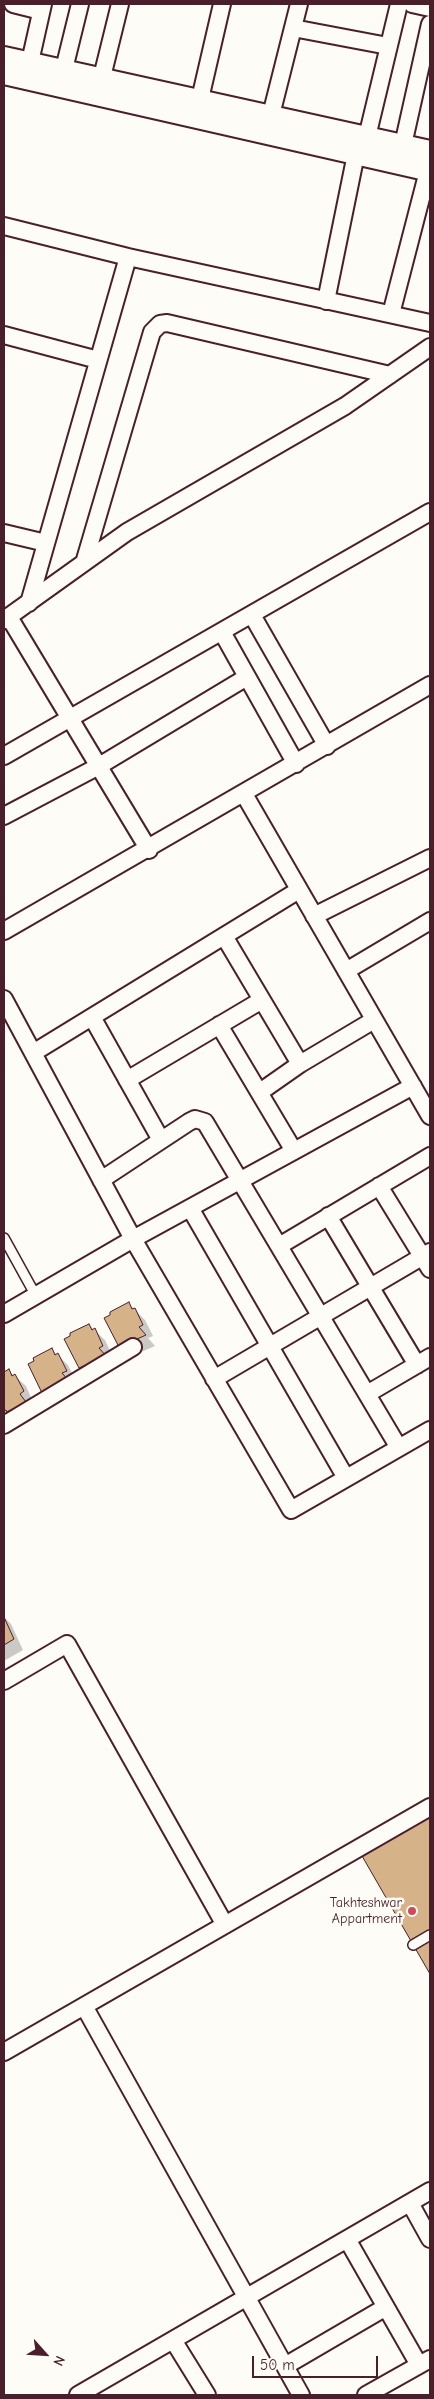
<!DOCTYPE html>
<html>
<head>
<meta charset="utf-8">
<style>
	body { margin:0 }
	#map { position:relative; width:434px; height:2399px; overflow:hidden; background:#fdfcf7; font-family:"Comic Neue",sans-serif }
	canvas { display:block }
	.frame { position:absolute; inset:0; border:5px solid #4a1f2b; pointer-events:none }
	.north { position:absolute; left:20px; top:2329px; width:50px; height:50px; -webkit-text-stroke:4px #fdfcf7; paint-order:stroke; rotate:116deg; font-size:14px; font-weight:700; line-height:20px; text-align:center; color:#4a1f2b }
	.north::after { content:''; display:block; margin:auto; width:18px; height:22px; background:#4a1f2b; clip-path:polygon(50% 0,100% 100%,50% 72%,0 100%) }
	.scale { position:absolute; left:252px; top:2356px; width:126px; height:22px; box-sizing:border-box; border:2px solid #4a1f2b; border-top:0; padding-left:6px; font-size:15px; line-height:18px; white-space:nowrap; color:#4a1f2b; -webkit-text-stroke:4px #fdfcf7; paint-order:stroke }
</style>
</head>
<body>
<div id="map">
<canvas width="434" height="2399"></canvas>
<div class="frame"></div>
<div class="north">N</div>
<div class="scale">50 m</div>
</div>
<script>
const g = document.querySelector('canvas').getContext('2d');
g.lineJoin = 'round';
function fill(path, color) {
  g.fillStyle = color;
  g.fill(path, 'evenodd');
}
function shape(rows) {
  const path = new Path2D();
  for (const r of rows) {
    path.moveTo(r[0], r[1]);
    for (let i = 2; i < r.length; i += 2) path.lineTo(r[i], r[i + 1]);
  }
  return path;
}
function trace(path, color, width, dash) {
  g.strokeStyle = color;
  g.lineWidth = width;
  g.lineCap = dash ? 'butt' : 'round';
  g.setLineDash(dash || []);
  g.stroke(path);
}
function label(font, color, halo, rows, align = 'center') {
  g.font = font + ' "Comic Neue",sans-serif';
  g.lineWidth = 5;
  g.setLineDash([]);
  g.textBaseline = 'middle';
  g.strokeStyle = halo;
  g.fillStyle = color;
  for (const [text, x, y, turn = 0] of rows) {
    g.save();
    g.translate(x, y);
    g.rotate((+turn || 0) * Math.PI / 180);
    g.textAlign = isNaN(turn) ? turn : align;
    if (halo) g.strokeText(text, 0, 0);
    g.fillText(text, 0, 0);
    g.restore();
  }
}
fill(shape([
	[129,1304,145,1320,153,1336,148,1338,155,1346,130,1357],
	[89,1325,105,1340,113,1357,90,1378,80,1367],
	[52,1350,68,1365,76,1381,72,1384,79,1392,54,1402],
	[9,1371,26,1386,33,1402,4,1417,4,1373],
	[4,1617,11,1624,23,1650,4,1661],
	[430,1811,430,1972,360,1849]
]), '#0003');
const building = shape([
	[129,1302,132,1309,135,1308,143,1325,139,1327,146,1335,119,1347,104,1318,110,1315,110,1312,129,1302],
	[89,1324,92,1330,95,1328,103,1346,99,1348,106,1356,79,1368,64,1339,70,1336,70,1333,89,1324],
	[52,1348,55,1355,58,1353,67,1371,62,1373,69,1381,42,1393,28,1364,34,1361,33,1358,52,1348],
	[9,1369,12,1376,15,1374,24,1391,20,1394,26,1402,7,1412,6,1410,4,1411,4,1372,9,1369],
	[4,1617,14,1639,4,1645,4,1617],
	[430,1809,430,1974,358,1849,430,1809]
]);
fill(building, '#d6b288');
trace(building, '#4a1f2b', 1);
const service = shape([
	[4,1238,36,1296],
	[413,1945,430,1935]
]);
const minor = shape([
	[13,4,41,11],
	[412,4,430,8],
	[293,28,388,46],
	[30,62,43,4],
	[64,69,80,4],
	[102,77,120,4],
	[200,99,222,4],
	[271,115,299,4],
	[367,137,399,4],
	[403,145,430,24],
	[4,226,128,257,430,323],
	[326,301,356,154],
	[391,314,428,171],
	[4,335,98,360],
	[4,533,46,543],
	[84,563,152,332,160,324,167,323,390,375],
	[29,603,128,257],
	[252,615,327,746],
	[9,617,149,850],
	[4,620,127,532,345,406,430,347],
	[222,632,296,764],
	[4,756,430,512],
	[244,794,430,1116],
	[4,816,99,766,247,677],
	[314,916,430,858],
	[4,931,430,685],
	[224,936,300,1064],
	[346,971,430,921],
	[4,999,133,1239,291,1510,430,1430],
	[92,1017,161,1140],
	[219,1025,294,1151],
	[33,1053,299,890],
	[127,1080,262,1000],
	[260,1092,300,1064,374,1020],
	[101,1180,189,1122,195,1119,205,1122,399,1448],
	[379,1186,430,1269],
	[190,1208,346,1478],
	[328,1216,417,1365],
	[279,1246,430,1156],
	[4,1314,133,1239,413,1086],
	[214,1379,430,1252],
	[367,1394,430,1357],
	[4,1425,133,1347],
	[4,1681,67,1644,225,1925],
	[84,2006,301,2395],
	[4,2052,430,1807],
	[410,2203,430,2239],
	[347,2239,419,2365],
	[173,2340,207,2395],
	[285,2366,386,2307],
	[78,2395,430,2191],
	[366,2395,430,2359]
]);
const tertiary = shape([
	[4,57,430,151],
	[4,74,430,171]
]);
trace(service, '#4a1f2b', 12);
trace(minor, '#4a1f2b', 20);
trace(tertiary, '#4a1f2b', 24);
trace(service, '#fdfcf7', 9);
trace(minor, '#fdfcf7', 16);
trace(tertiary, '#fdfcf7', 20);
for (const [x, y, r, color] of [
	[412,1911,5,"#d1495b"]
]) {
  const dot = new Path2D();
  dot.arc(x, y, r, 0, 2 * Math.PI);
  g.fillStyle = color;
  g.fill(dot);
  trace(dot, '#fdfcf7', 2);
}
label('14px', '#4a1f2b', '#fdfcf7', [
	["Takhteshwar",402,1903],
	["Appartment",402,1919]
], 'right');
</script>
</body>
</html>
